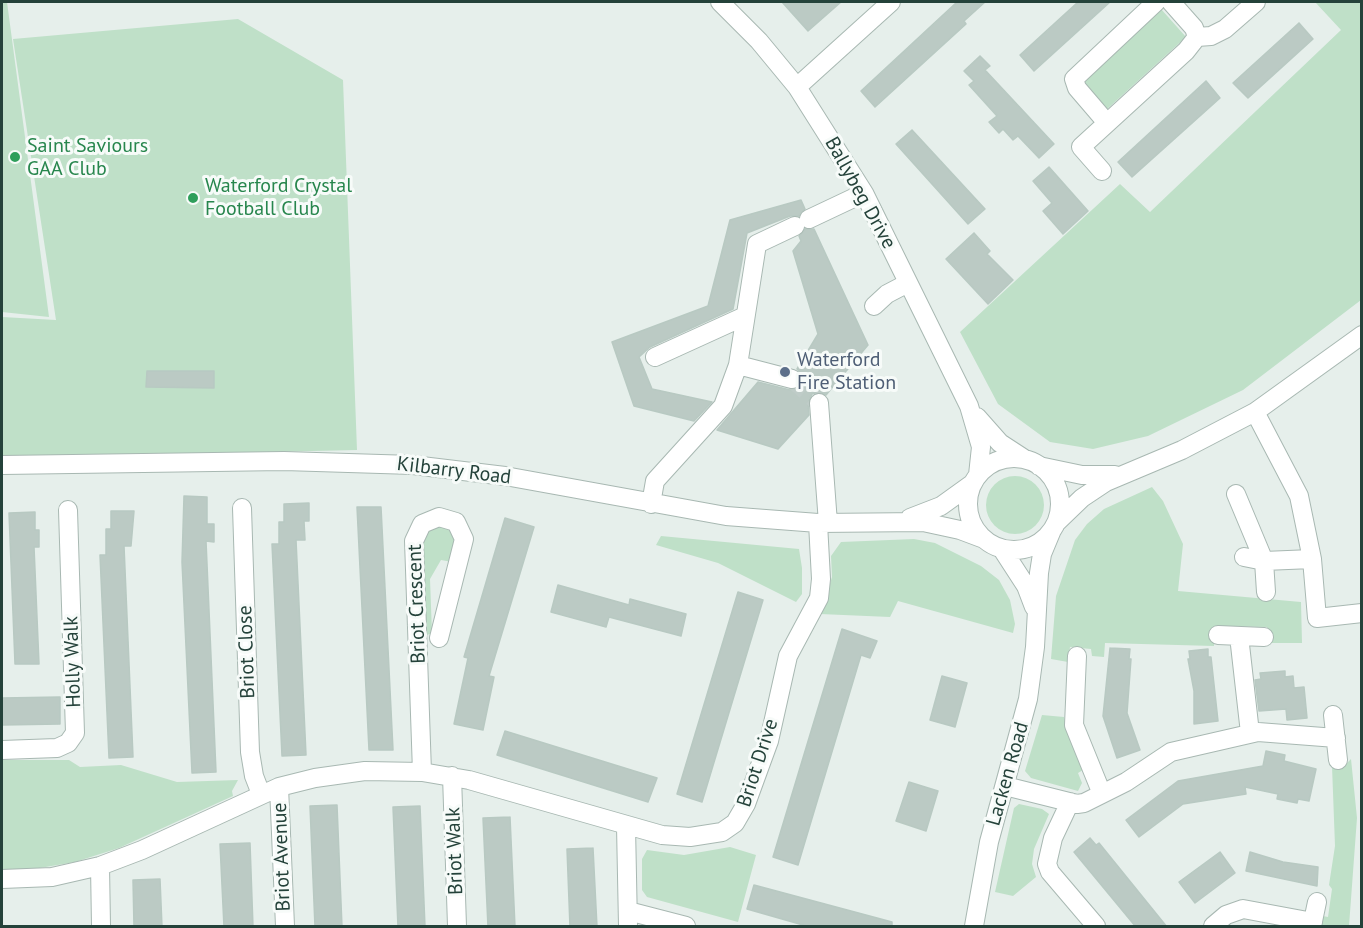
<!DOCTYPE html>
<html>
<head>
<meta charset="utf-8">
<style>
	body { margin:0 }
	#map { position:relative; width:1363px; height:928px; overflow:hidden; background:#e6efeb; font-family:"PT Sans",sans-serif }
	canvas { display:block }
	.frame { position:absolute; inset:0; border:3px solid #24423a; pointer-events:none }
</style>
</head>
<body>
<div id="map">
<canvas width="1363" height="928"></canvas>
<div class="frame"></div>
</div>
<script>
const g = document.querySelector('canvas').getContext('2d');
g.lineJoin = 'round';
function fill(path, color) {
  g.fillStyle = color;
  g.fill(path, 'evenodd');
}
function shape(rows) {
  const path = new Path2D();
  for (const r of rows) {
    if (r.length === 3) {
      path.moveTo(r[0] + r[2], r[1]);
      path.arc(r[0], r[1], r[2], 0, 2 * Math.PI);
      continue;
    }
    path.moveTo(r[0], r[1]);
    for (let i = 2; i < r.length; i += 2) path.lineTo(r[i], r[i + 1]);
  }
  return path;
}
function trace(path, color, width, dash) {
  g.strokeStyle = color;
  g.lineWidth = width;
  g.lineCap = dash ? 'butt' : 'round';
  g.setLineDash(dash || []);
  g.stroke(path);
}
function label(font, color, halo, rows, align = 'center') {
  g.font = font + ' "PT Sans",sans-serif';
  g.lineWidth = 6;
  g.setLineDash([]);
  g.textBaseline = 'middle';
  g.strokeStyle = halo;
  g.fillStyle = color;
  for (const [text, x, y, turn = 0] of rows) {
    g.save();
    g.translate(x, y);
    g.rotate((+turn || 0) * Math.PI / 180);
    g.textAlign = isNaN(turn) ? turn : align;
    if (halo) g.strokeText(text, 0, 0);
    g.fillText(text, 0, 0);
    g.restore();
  }
}
fill(shape([
	[2,2,7,2,49,317,2,312],
	[1315,2,1361,2,1361,300,1243,390,1148,436,1093,449,1050,442,998,404,960,332,1120,184,1150,212,1341,30],
	[1161,9,1186,37,1106,110,1081,82],
	[238,19,343,80,357,450,2,458,2,317,56,320,13,39],
	[1015,505,29],
	[1152,487,1163,501,1183,544,1178,591,1301,602,1302,643,1268,643,1267,627,1215,626,1214,646,1105,643,1104,657,1092,656,1091,649,1070,647,1068,662,1051,659,1056,596,1075,540,1087,524,1104,509],
	[446,525,454,531,457,541,452,562,441,560,430,579,432,633,427,635,424,631,423,536,427,529],
	[661,536,799,549,802,568,802,594,796,602,718,563,656,545],
	[914,539,935,543,981,566,999,580,1010,600,1015,624,1013,633,898,601,890,617,820,614,832,577,831,556,841,542],
	[1042,715,1064,717,1067,732,1083,770,1078,773,1082,783,1078,791,1031,778,1025,771],
	[1351,759,1357,818,1349,926,1321,926,1323,916,1328,917,1332,889,1329,885,1335,846,1332,766,1345,765],
	[2,760,69,760,80,767,121,765,177,782,238,780,232,791,233,796,119,848,75,862,28,870,2,869],
	[1019,804,1042,809,1049,814,1034,849,1032,864,1036,877,1013,896,995,892,1014,808],
	[730,847,756,855,738,922,647,897,642,890,642,859,647,850,684,855]
]), '#bfe0c8');
const building = shape([
	[782,2,841,2,808,31,782,2],
	[957,2,985,2,964,21,966,24,875,107,861,91,957,2],
	[1078,2,1110,2,1034,71,1020,55,1078,2],
	[1299,23,1313,39,1248,98,1233,83,1299,23],
	[980,56,990,66,985,70,1054,144,1039,158,1018,136,1013,140,1003,129,999,133,989,122,997,116,969,85,974,81,964,71,980,56],
	[1206,81,1220,98,1132,177,1118,162,1206,81],
	[912,130,985,209,968,224,896,144,912,130],
	[1049,167,1088,211,1063,234,1043,211,1052,203,1033,181,1049,167],
	[801,200,805,209,799,216,790,216,747,233,733,309,650,347,639,357,652,389,712,402,694,421,634,406,612,342,708,306,730,220,801,200],
	[805,229,814,229,868,345,826,395,819,392,812,394,808,403,809,415,778,449,717,430,758,382,790,390,800,387,803,382,803,375,797,369,818,334,793,251,801,241,799,236,805,229],
	[974,233,990,251,987,254,1013,280,988,304,946,259,974,233],
	[147,371,214,371,214,388,146,387,147,371],
	[184,496,207,497,207,524,214,524,214,542,206,541,216,772,192,773,182,562,184,496],
	[309,503,309,521,304,521,305,540,296,540,306,755,282,756,272,544,279,544,279,522,284,522,284,504,309,503],
	[357,507,381,507,393,750,369,750,357,507],
	[111,511,134,511,131,546,124,546,133,757,109,758,100,555,106,555,106,529,111,529,111,511],
	[35,512,35,530,39,530,39,547,34,547,39,664,15,664,9,513,35,512],
	[505,518,534,527,489,676,494,677,483,730,454,724,468,658,464,657,505,518],
	[558,585,629,605,630,599,686,614,681,636,609,617,606,627,551,612,558,585],
	[738,592,763,600,702,802,677,794,738,592],
	[842,629,877,641,870,658,861,655,798,865,773,857,842,629],
	[1110,648,1130,649,1129,659,1131,659,1127,713,1140,750,1117,758,1103,716,1110,648],
	[1208,649,1208,657,1211,657,1218,721,1194,724,1194,691,1188,659,1190,659,1189,651,1208,649],
	[1285,671,1285,677,1293,676,1294,688,1304,687,1307,718,1287,720,1286,709,1259,711,1255,680,1261,679,1260,673,1285,671],
	[942,676,967,683,955,727,930,720,942,676],
	[60,697,60,724,2,725,2,698,60,697],
	[505,731,657,778,648,802,497,755,505,731],
	[1266,751,1285,755,1284,761,1316,769,1309,801,1298,799,1297,803,1277,799,1278,794,1245,787,1246,794,1183,804,1139,837,1126,820,1178,781,1263,766,1266,751],
	[909,782,938,791,926,831,896,821,909,782],
	[337,805,342,927,315,927,310,806,337,805],
	[420,806,425,927,398,927,393,807,420,806],
	[510,817,515,927,488,927,483,818,510,817],
	[1090,838,1096,845,1099,843,1167,927,1136,927,1074,852,1090,838],
	[250,843,253,927,224,927,220,844,250,843],
	[593,848,597,927,570,927,567,849,593,848],
	[1220,852,1235,873,1195,903,1179,882,1220,852],
	[1250,852,1283,862,1318,867,1317,886,1246,871,1250,852],
	[160,879,162,927,134,927,133,880,160,879],
	[754,885,892,922,892,927,810,927,747,909,754,885]
]);
fill(building, '#bbcac4');
trace(building, '#b8c9c2', 1.5);
trace(shape([
	[792,379,819,403]
]), '#bfccc8', 18, [18, 9]);
const minor = shape([
	[720,2,759,41,797,87,864,193,969,406,981,447,978,475],
	[1197,37,1211,36,1225,29,1256,2],
	[797,87,891,2],
	[1107,123,1077,88,1074,79,1156,2],
	[1102,171,1081,147,1186,51,1197,37,1194,28,1171,2],
	[809,219,864,193],
	[874,306,887,294,908,283],
	[655,357,745,316],
	[738,365,792,379],
	[819,403,828,523],
	[1255,412,1299,496,1312,559,1317,618,1362,613],
	[977,417,1000,443,1023,458],
	[1014,504,46],
	[2,465,284,461,413,465,505,476,726,516,818,523,923,522,960,530,984,539],
	[1039,466,1082,475,1115,475],
	[1236,494,1264,561,1266,592],
	[651,504,655,481,723,406,738,365,757,244,795,226],
	[242,508,250,752,254,776,261,794],
	[910,518,941,506,973,483],
	[1056,523,1082,498,1106,482,1182,450,1255,412,1362,335],
	[1002,549,1026,586,1034,607],
	[1244,557,1264,561,1312,559],
	[1218,635,1264,637],
	[1239,636,1250,733],
	[1077,656,1074,725,1102,794],
	[1333,715,1338,760],
	[2,750,57,748,68,743,75,733,68,510],
	[422,772,414,541,422,524,439,517,456,522,464,539,439,638],
	[452,776,457,926],
	[1005,786,1077,804,1084,803,1126,782,1171,752,1258,732,1336,738],
	[279,787,285,926],
	[1070,802,1053,838,1047,864,1050,872,1096,926],
	[626,826,628,926],
	[100,866,101,926],
	[2,879,52,877,100,866,142,850,279,787,315,778,365,771,422,772,469,780,662,835,690,837,722,832,735,823,746,804,769,741,788,656,819,598,821,579,818,523],
	[628,911,686,926],
	[974,926,989,842,1028,699,1035,647,1039,573,1042,554,1052,530],
	[1213,926,1226,915,1243,909,1313,922],
	[1312,926,1317,902]
]);
trace(minor, '#a8b8b2', 20);
trace(minor, '#fff', 18);
for (const [x, y, r, color] of [
	[15,157,6,"#2e9e5b"],
	[193,198,6,"#2e9e5b"],
	[785,372,6,"#5c6f8a"]
]) {
  const dot = new Path2D();
  dot.arc(x, y, r, 0, 2 * Math.PI);
  g.fillStyle = color;
  g.fill(dot);
  trace(dot, '#f7fbf9', 2);
}
label('20px', '#27864d', '#f7fbf9', [
	["Saint Saviours",27,146],
	["GAA Club",27,169],
	["Waterford Crystal",205,186],
	["Football Club",205,209]
], 'left');
label('20px', '#24423a', '#f7fbf9', [
	["Ballybeg Drive",860,193,61],
	["Kilbarry Road",454,471,7],
	["Briot Crescent",417,604,-92],
	["Briot Close",247,652,-92],
	["Holly Walk",73,662,-92],
	["Briot Drive",758,763,-72],
	["Lacken Road",1008,774,-74],
	["Briot Walk",455,851,-92],
	["Briot Avenue",282,857,-92]
]);
label('20px', '#4e5e75', '#f7fbf9', [
	["Waterford",797,360],
	["Fire Station",797,383]
], 'left');
</script>
</body>
</html>
